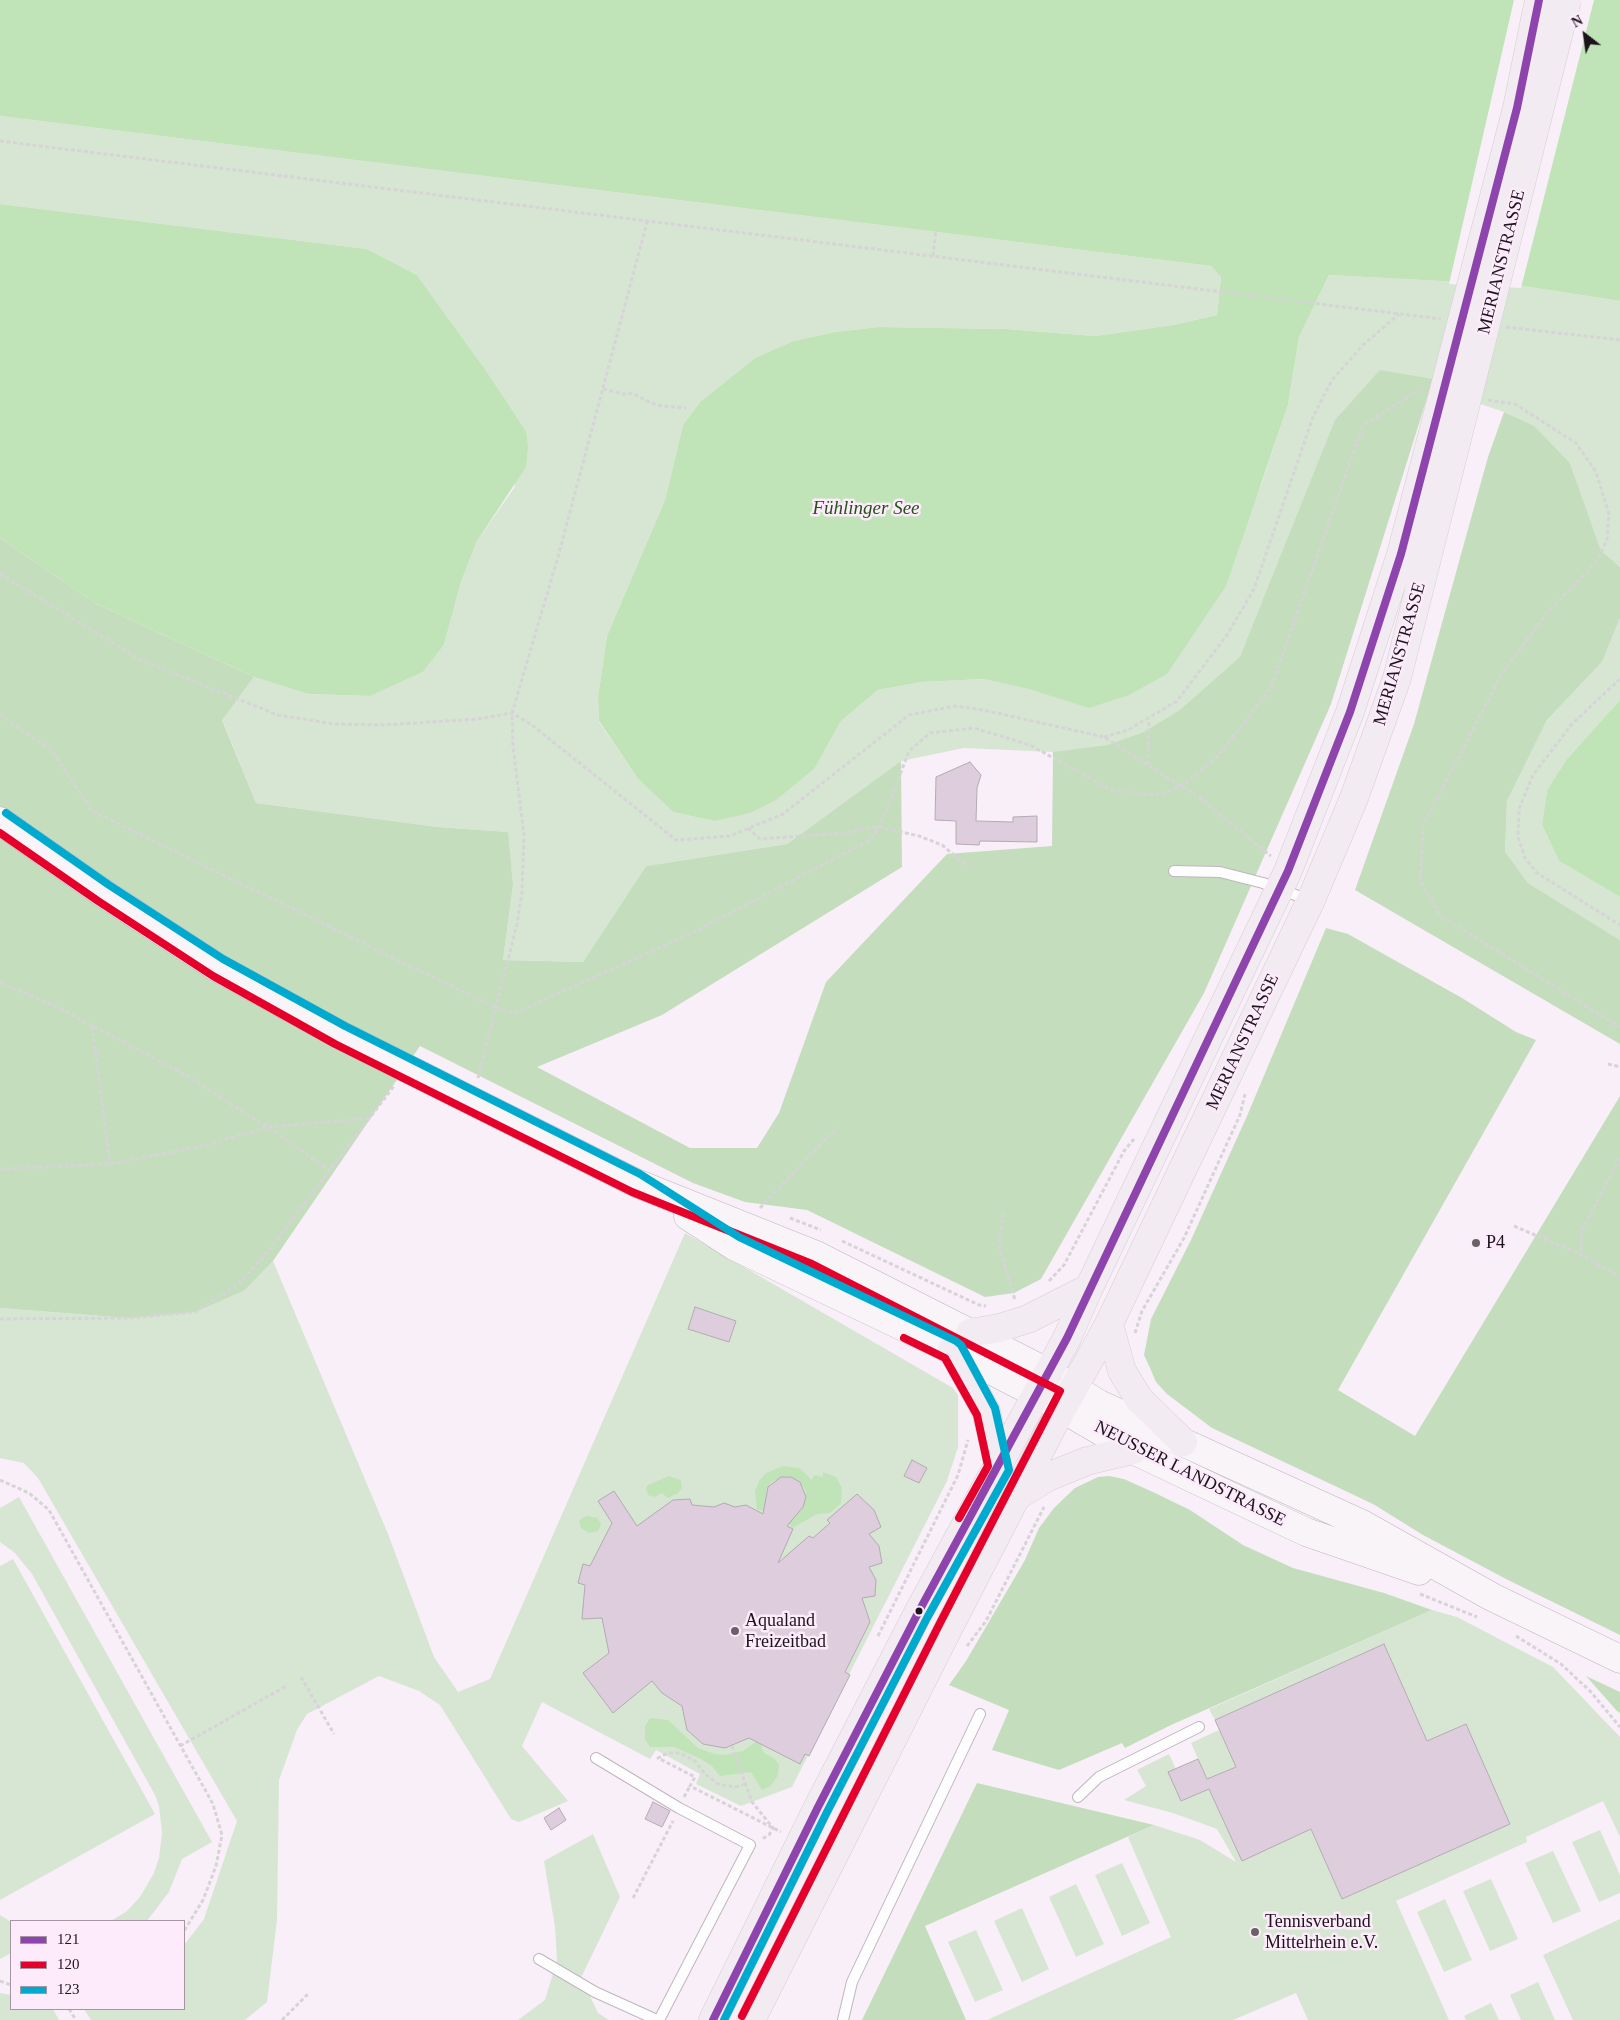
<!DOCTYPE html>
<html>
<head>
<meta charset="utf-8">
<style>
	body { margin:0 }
	#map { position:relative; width:1620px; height:2020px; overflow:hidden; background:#f9eff8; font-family:"Times New Roman",serif }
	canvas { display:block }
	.legend { position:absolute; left:10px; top:1920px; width:175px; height:90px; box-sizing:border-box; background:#fdebfb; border:1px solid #a395a1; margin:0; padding:6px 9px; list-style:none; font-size:15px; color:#1b141a }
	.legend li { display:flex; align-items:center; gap:10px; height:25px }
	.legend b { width:25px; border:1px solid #a395a1 }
	.north { position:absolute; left:1560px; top:10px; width:50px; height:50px; -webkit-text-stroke:4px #fdebfb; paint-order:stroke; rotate:330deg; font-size:14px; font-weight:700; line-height:20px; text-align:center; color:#1b141a }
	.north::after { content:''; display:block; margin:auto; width:18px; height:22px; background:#1b141a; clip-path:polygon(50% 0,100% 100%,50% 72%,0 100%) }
</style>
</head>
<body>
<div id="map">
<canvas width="1620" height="2020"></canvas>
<ul class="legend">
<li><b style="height:6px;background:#8e44ad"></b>121</li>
<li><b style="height:6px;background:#e4002b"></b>120</li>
<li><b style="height:6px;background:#00a9ce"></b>123</li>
</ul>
<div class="north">N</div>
</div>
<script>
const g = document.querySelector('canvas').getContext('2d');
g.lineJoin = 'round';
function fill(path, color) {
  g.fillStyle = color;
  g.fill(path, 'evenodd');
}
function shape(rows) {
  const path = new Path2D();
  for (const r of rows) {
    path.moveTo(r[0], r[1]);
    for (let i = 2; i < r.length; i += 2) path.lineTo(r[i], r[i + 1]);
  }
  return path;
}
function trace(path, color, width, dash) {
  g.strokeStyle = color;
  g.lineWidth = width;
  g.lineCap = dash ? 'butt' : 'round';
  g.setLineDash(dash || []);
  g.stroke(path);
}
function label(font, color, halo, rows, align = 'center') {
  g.font = font + ' "Times New Roman",serif';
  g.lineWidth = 5;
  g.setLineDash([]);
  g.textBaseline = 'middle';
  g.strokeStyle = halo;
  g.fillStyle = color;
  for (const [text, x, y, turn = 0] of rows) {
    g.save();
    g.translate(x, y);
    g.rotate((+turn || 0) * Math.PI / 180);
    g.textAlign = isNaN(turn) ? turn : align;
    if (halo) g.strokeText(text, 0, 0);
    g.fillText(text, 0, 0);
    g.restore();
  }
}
fill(shape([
	[0,116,1211,266,1221,276,1217,315,1173,325,1095,336,1006,329,879,327,835,332,793,341,755,358,700,402,683,425,665,500,607,636,598,697,599,722,638,779,673,812,714,821,815,768,841,721,878,690,922,682,985,679,1032,690,1261,485,1288,405,1299,337,1329,275,1516,285,1620,301,1620,567,1601,552,1570,463,1534,427,1504,412,1380,370,1272,659,1102,790,1052,752,964,748,901,761,787,844,646,866,583,962,503,960,513,885,507,832,438,827,256,803,222,719,254,677,308,694,369,696,423,672,444,645,461,582,477,541,514,488,526,431,487,372,417,275,367,249,0,204],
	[1620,618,1620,700,1566,760,1547,790,1542,825,1559,861,1620,897,1620,940,1528,883,1505,853,1507,801,1547,720,1602,662],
	[685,1233,953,1388,958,1395,958,1447,947,1481,792,1787,741,1806,696,1784,700,1774,656,1750,650,1759,542,1702,522,1746,568,1801,519,1822,511,1819,440,1705,419,1691,379,1676,307,1714,297,1730,279,1780,277,1920,267,2002,245,2020,91,2020,84,2009,184,2009,184,1945,204,1919,237,1821,38,1478,24,1463,0,1458,0,1308,128,1318,245,1290,273,1261,388,1534,434,1657,458,1692,490,1679],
	[19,1497,212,1842,182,1859,169,1892,147,1921,111,1921,127,1911,140,1897,154,1873,159,1858,162,1833,159,1806,155,1795,32,1574,15,1553,0,1542,0,1508],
	[13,1559,155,1814,0,1900,0,1566],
	[1432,1610,1457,1617,1553,1667,1620,1737,1620,1837,1603,1801,1526,1837,1527,1842,1396,1901,1449,2020,1308,2020,1296,1993,1233,2020,987,2020,1171,1937,1128,1837,1154,1825,1200,1840,1236,1862,1217,1829,1173,1813,1124,1800,1146,1786,1137,1770,1169,1754,1176,1769,1181,1801,1209,1789,1242,1860,1311,1829,1342,1899,1510,1824,1466,1725,1427,1741,1384,1644,1215,1720,1209,1709],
	[1219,1730,1236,1767,1207,1779,1191,1743],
	[1600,1830,1620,1875,1620,1893,1599,1902,1572,1842],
	[593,1834,620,1897,576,1988,589,1994,598,2013,609,2020,518,2020,545,2000,557,1960,555,1927,544,1861],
	[1553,1851,1581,1911,1553,1923,1525,1863],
	[1122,1863,1150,1923,1122,1936,1095,1875],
	[1491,1879,1518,1939,1490,1951,1463,1891],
	[1076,1884,1104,1944,1076,1957,1049,1897],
	[1445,1899,1472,1960,1444,1972,1417,1912],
	[1022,1908,1049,1969,1022,1982,994,1921],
	[0,1915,11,1922,11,1953,0,1959],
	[1620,1919,1620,2020,1573,2020,1543,1955],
	[976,1930,1003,1990,975,2002,948,1942],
	[1538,1982,1555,2020,1521,2020,1510,1995],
	[0,1993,11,1995,11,2009,53,2009,59,2020,0,2020],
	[1491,2003,1499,2020,1466,2020,1464,2016]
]), '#d7e6d3');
fill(shape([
	[1380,370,1433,379,1331,704,1204,993,1041,1279,1014,1293,985,1297,807,1210,745,1202,693,1183,420,1046,273,1261,245,1290,195,1312,128,1318,0,1308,0,538,95,603,254,677,222,720,256,803,438,827,508,832,513,885,503,960,583,962,646,866,787,844,901,761,902,867,662,1015,537,1067,690,1148,757,1148,779,1113,826,982,947,854,1052,846,1053,752,1108,745,1144,732,1180,710,1240,657,1335,420],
	[1504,412,1534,426,1570,463,1601,551,1620,567,1620,618,1602,662,1547,720,1507,801,1505,852,1528,883,1620,940,1620,1044,1355,890,1414,724,1488,457],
	[1326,928,1348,934,1462,998,1516,1032,1536,1040,1338,1390,1415,1436,1620,1096,1620,1635,1508,1580,1423,1535,1373,1504,1212,1428,1167,1394,1156,1382,1150,1368,1144,1355,1151,1319,1191,1240,1247,1116],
	[1109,1476,1124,1479,1155,1493,1190,1510,1243,1545,1293,1568,1384,1593,1432,1610,1171,1725,1125,1748,1122,1743,1059,1770,992,1750,1009,1710,949,1685,966,1661,1025,1560,1039,1528,1054,1508,1075,1488,1098,1477],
	[1586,1676,1620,1692,1620,1713,1617,1711],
	[977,1783,1154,1825,925,1926,966,2020,862,2020]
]), '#c4ddbd');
fill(shape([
	[0,0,1620,0,1620,301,1516,285,1329,275,1299,337,1288,405,1226,586,1167,674,1129,695,1089,708,1032,690,984,679,922,682,878,690,841,721,815,768,776,800,750,813,714,821,673,812,638,779,599,721,598,697,607,636,665,500,683,425,700,402,755,358,793,341,835,332,879,327,1006,329,1095,336,1173,325,1217,315,1221,277,1211,266,0,116],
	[0,204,367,249,417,275,487,372,526,431,528,447,526,467,477,541,461,582,444,645,423,672,370,696,308,694,254,677,95,603,0,538],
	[1620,700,1620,897,1559,861,1542,825,1547,790,1566,760],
	[783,1466,799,1468,812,1480,814,1475,823,1477,823,1472,836,1477,842,1488,841,1503,830,1513,817,1514,792,1528,786,1520,803,1507,806,1491,800,1482,786,1476,771,1482,766,1491,766,1511,757,1510,755,1491,759,1481,766,1473],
	[669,1476,681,1480,682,1488,678,1493,668,1498,662,1493,654,1497,648,1495,646,1488,648,1485],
	[586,1516,598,1518,601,1525,598,1531,589,1533,581,1528,579,1520],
	[650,1718,668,1720,698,1748,715,1754,725,1755,743,1751,757,1741,761,1744,763,1752,775,1759,779,1765,778,1775,771,1786,762,1790,751,1772,720,1776,712,1766,699,1758,674,1747,650,1747,645,1739,645,1726]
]), '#c0e4b8');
fill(shape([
	[1514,0,1594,0,1521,288,1449,284]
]), '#f9eff8');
const building = shape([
	[970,762,981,775,977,788,976,821,1013,822,1013,817,1037,816,1037,842,980,841,979,845,956,844,956,821,935,820,936,777,970,762],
	[695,1307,736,1321,729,1342,688,1329,695,1307],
	[912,1460,927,1468,919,1483,904,1476,912,1460],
	[781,1477,791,1477,800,1482,806,1497,803,1507,787,1526,793,1529,778,1563,809,1536,813,1538,830,1523,827,1520,857,1494,874,1510,881,1527,869,1534,879,1546,882,1563,869,1567,876,1580,875,1596,862,1598,870,1622,845,1672,850,1675,809,1756,805,1754,800,1764,749,1738,725,1748,703,1744,687,1730,682,1706,662,1693,652,1681,613,1713,583,1673,609,1653,602,1618,582,1619,585,1585,578,1583,583,1564,590,1566,612,1523,598,1501,614,1491,637,1526,673,1500,690,1499,692,1505,714,1507,724,1503,735,1507,746,1505,763,1514,768,1487,781,1477],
	[1384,1644,1427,1741,1466,1724,1510,1824,1342,1899,1311,1829,1242,1861,1209,1789,1181,1801,1168,1772,1198,1759,1207,1779,1236,1767,1215,1720,1384,1644],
	[653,1802,670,1811,662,1827,645,1819,653,1802],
	[559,1808,566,1820,551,1830,544,1818,559,1808]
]);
fill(building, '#decddc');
trace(building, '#b3abb2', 1);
const service = shape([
	[1174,871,1220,872,1263,883,1309,900],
	[596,1758,679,1808,750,1845,659,2020],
	[1078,1797,1099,1777,1199,1727],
	[539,1959,595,1992,657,2020],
	[843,2020,852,1982,980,1714]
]);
const secondary = shape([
	[0,821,103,893,218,968,340,1035,636,1183,816,1255,1049,1373,1099,1404,1362,1524,1492,1597,1620,1659],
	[688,1216,734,1246,952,1350,1037,1394,1133,1450,1306,1532,1419,1571]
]);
const primary = shape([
	[1109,1324,1122,1371,1139,1399,1183,1442],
	[970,1333,999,1328,1028,1319,1089,1288],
	[952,1350,986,1411,999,1467],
	[1017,1496,1048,1477,1087,1461,1133,1450],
	[713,2020,818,1807,918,1613,1067,1338,1089,1288,1288,871,1350,712,1401,554,1431,440],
	[751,2020,948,1629,1052,1427,1109,1324,1311,900,1354,798,1397,678,1456,443]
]);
trace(service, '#beb6bd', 12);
trace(secondary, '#beb6bd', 29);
trace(primary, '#d4cfd3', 29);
trace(shape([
	[0,141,1441,319],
	[933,256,936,229],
	[1506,327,1620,340],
	[603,389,623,394,632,393,651,403,661,406,686,408],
	[1488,400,1515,404,1576,443,1596,472,1609,514,1607,539,1598,560,1547,613,1501,675,1423,826,1420,881,1441,916,1620,1027],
	[0,574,141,660,278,715,334,724,384,725,478,719,512,713,532,725,676,840,730,836,783,814,909,715,955,706,983,710,1104,737,1200,798,1271,856],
	[1620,679,1572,724,1533,775,1519,809,1518,837,1525,858,1537,873,1620,925],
	[0,715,51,750,92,811,496,1008,515,1013,696,931,870,840,880,827,909,751,930,733,974,728,1030,745,1111,790,1156,795,1180,787,1217,757,1271,688,1363,425,1421,389],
	[1104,737,1128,730,1177,701,1227,635,1254,589,1313,417,1332,380,1363,345,1399,314],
	[1148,765,1149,719],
	[748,828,760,839,844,833,880,827,919,836,942,845,968,867],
	[0,983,51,1004,182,1073,272,1130,330,1171],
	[92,1026,110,1164],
	[1608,1064,1620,1067],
	[478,1078,517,924,522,892,524,835,513,746,512,713,558,557,647,222],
	[1620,1158,1582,1230,1581,1255,1620,1277],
	[0,1169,110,1164,207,1145,267,1127,371,1118],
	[760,1208,837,1127],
	[1003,1213,999,1246,1015,1300],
	[790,1218,821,1230],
	[1514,1226,1581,1255],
	[842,1241,979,1305,986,1306],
	[1049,1281,1064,1265,1124,1151,1134,1139],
	[0,1319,128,1318,195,1312,237,1285,264,1256,394,1086],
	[1135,1333,1142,1311,1184,1238,1240,1115,1245,1094],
	[0,1480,29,1493,49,1510,213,1804,222,1835,216,1866,203,1900,184,1931],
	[1420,1594,1477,1617],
	[878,1636,958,1475,968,1440],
	[1516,1636,1561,1664,1590,1691,1620,1727],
	[967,1646,986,1621,1044,1507],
	[301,1677,334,1734],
	[180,1746,288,1685],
	[732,1746,752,1802,773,1828,769,1835,762,1839],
	[745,1784,735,1787,718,1784,705,1774,695,1761,680,1753,668,1753,658,1758,695,1777,690,1786,781,1832],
	[684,1797,690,1786],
	[633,1898,673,1821],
	[0,1981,11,1985],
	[69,2009,76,2020],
	[282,2020,309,1993]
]), '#d6d4d6', 3, [4, 2.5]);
trace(service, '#fefdfe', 10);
trace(secondary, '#f8f4f8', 28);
trace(primary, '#f2ebf1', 28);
const primaryBridge = shape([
	[1431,440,1517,108,1539,0],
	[1456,443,1567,0]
]);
trace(primaryBridge, '#d4cfd3', 29, []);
trace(primaryBridge, '#f2ebf1', 28);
trace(shape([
	[713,2020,818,1807,918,1613,1067,1338,1288,871,1350,712,1401,554,1517,108,1539,0]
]), '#8e44ad', 8);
trace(shape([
	[0,833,98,901,213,976,335,1044,632,1192,812,1264,1060,1391,939,1625,742,2016],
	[904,1338,945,1358,977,1415,988,1466,959,1518]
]), '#e4002b', 8);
trace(shape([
	[6,813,109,885,223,959,345,1026,640,1174,739,1237,956,1341,961,1345,995,1408,1009,1470,927,1618,827,1812,724,2020]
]), '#00a9ce', 8);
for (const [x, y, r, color] of [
	[1476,1243,5,"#696168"],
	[919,1611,4.5,"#1b141a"],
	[735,1631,5,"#696168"],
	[1255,1932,5,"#696168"]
]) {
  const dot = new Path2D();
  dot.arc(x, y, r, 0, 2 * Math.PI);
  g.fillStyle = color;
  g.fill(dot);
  trace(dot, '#fdebfb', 2);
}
label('18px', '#1b141a', '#fdebfb', [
	["MERIANSTRASSE",1502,262,-76],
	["MERIANSTRASSE",1400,654,-74],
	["MERIANSTRASSE",1243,1042,-65],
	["NEUSSER LANDSTRASSE",1190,1474,27]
]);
label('18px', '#1b141a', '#fdebfb', [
	["P4",1486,1243],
	["Aqualand",745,1621],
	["Freizeitbad",745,1642],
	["Tennisverband",1265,1922],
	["Mittelrhein e.V.",1265,1943]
], 'left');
label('italic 19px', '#215414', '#fdebfb', [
	["Fühlinger See",866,509]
]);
</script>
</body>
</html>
